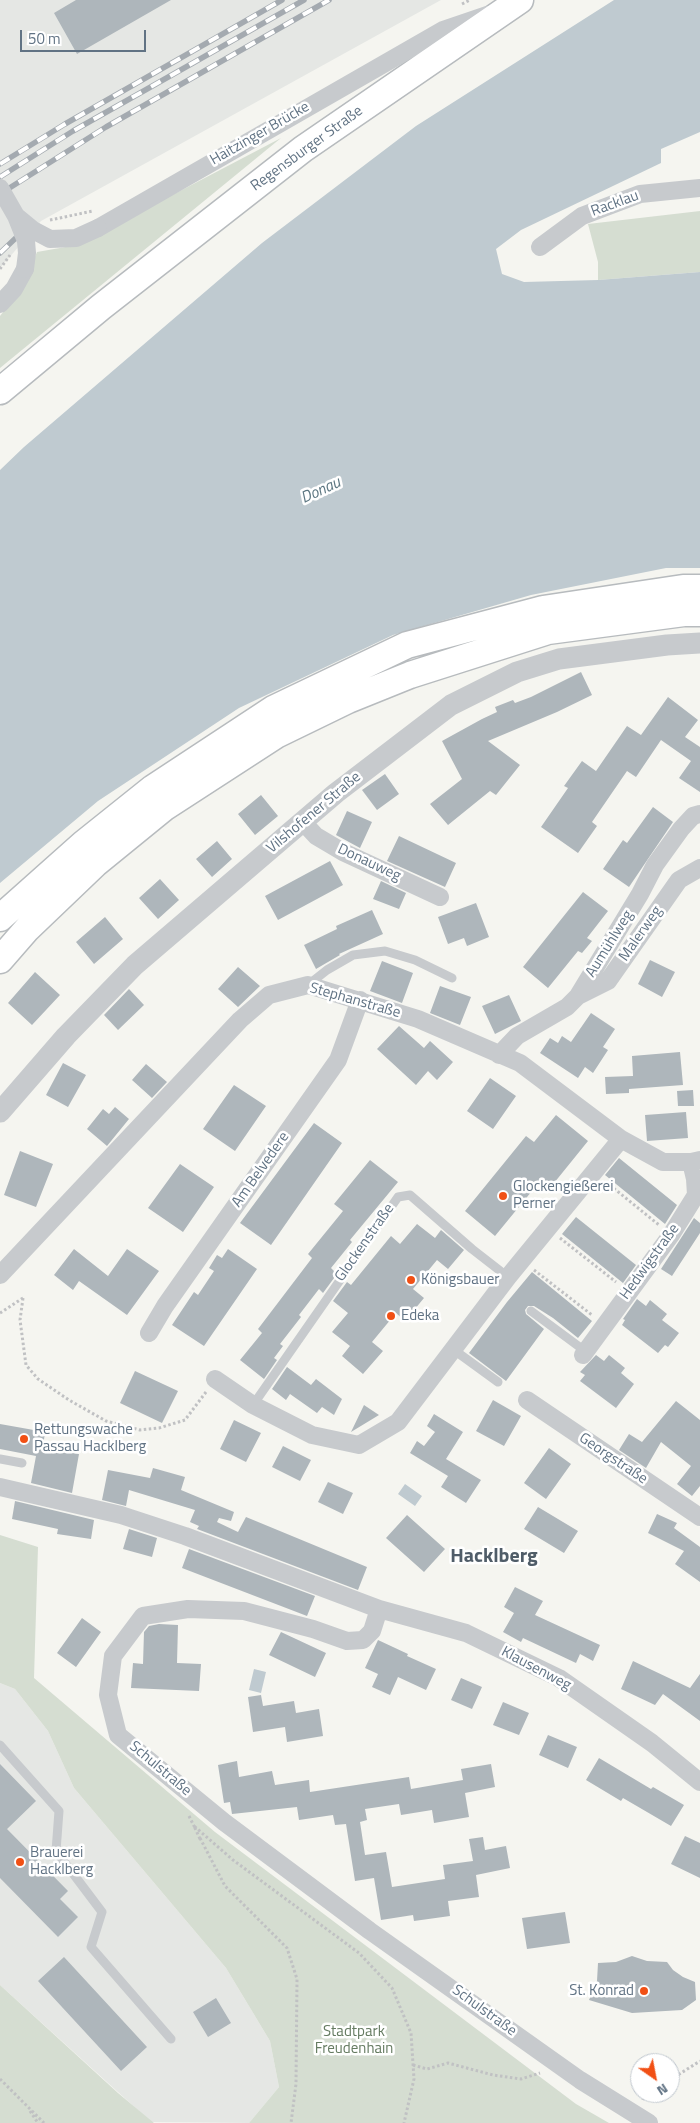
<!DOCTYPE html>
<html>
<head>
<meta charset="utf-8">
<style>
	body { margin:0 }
	#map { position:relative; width:700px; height:2123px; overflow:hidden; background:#f5f5f0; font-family:"Titillium Web",sans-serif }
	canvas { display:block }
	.north { position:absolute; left:630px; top:2053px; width:50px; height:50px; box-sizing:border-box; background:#fff; border:1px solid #c0c7ce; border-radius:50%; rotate:147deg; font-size:14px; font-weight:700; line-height:20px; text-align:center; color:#617384 }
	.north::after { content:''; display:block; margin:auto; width:18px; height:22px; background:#f15015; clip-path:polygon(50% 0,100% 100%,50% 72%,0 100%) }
	.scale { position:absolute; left:20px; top:30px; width:126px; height:22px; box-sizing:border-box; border:2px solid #617384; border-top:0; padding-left:6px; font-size:15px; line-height:18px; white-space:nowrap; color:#617384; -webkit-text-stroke:4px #fff; paint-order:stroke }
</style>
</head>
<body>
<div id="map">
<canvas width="700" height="2123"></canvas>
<div class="north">N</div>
<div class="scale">50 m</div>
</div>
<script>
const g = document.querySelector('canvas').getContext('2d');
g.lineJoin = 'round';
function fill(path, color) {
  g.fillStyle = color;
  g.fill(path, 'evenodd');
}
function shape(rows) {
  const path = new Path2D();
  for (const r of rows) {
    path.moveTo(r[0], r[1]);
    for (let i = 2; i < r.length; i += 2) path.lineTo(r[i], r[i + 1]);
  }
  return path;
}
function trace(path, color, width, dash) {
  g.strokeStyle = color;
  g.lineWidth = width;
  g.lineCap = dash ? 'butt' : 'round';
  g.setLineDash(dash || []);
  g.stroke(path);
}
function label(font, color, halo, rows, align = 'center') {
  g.font = font + ' "Titillium Web",sans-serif';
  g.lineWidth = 5;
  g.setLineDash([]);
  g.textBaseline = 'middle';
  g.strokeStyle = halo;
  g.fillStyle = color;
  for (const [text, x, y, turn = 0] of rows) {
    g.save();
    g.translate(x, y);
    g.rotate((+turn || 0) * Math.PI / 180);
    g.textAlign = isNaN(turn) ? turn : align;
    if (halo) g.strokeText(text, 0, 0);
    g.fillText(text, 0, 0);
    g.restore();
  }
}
fill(shape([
	[0,0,441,0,41,221,0,268],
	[0,1683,15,1689,48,1731,74,1788,226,1968,270,2041,279,2087,249,2123,151,2122,0,1985]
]), '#e5e7e4');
fill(shape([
	[281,138,0,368,0,316,22,288,37,252,77,245],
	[700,211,700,272,598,280,598,262,588,224],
	[0,1535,38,1547,34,1678,215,1832,576,2104,609,2123,249,2123,279,2087,270,2041,226,1968,74,1788,48,1731,15,1689,0,1683],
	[0,1985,118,2093,154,2123,0,2123]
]), '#d5ddd1');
fill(shape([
	[614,0,700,0,700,132,661,149,661,163,521,230,496,249,502,274,524,282,598,280,700,272,700,568,666,568,531,595,393,635,239,708,98,801,0,883,0,470,24,447,262,243,416,126],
	[405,1484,422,1496,415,1506,398,1494],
	[254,1669,266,1672,261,1693,249,1690]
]), '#bfcad0');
fill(shape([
	[76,0,171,0,77,54,54,13],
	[581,672,592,695,557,712,488,741,520,765,496,795,490,791,448,825,430,804,462,779,442,741,482,719,497,712,495,707,513,700,515,703,531,697],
	[668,697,698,720,685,737,700,747,700,792,679,778,691,761,661,740,636,777,627,771,592,822,597,826,578,853,541,827,568,788,564,786,582,761,596,771,627,726,641,735],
	[385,774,399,794,377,810,362,790],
	[261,795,278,816,255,835,238,814],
	[653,807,673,822,629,887,603,869,623,840,627,843],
	[347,811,372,822,360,848,336,835],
	[399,836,456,863,445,887,387,861],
	[217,841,232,859,212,877,196,859],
	[330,861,343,885,278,920,265,896],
	[160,879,179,900,158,919,139,898],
	[381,881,406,893,399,909,373,899],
	[583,892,608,911,587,938,592,941,582,953,578,951,548,988,523,967],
	[476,903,489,937,467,946,464,938,448,944,438,917],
	[372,910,383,934,339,954,340,955,316,969,304,945,337,929,336,926],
	[105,917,123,939,94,964,76,942],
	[650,960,675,972,662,997,638,984],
	[382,961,413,973,402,1003,370,991],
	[238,967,260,986,238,1007,218,989],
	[35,972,60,995,32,1025,8,1003],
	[440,986,471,997,460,1025,430,1013],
	[129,989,144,1005,118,1030,104,1015],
	[509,995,521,1021,495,1034,482,1006],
	[591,1013,615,1029,603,1047,608,1050,593,1073,585,1067,578,1078,540,1053,550,1038,558,1043,562,1036,571,1042],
	[399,1026,424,1048,430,1041,453,1062,437,1080,428,1071,416,1085,377,1049],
	[680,1052,683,1085,629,1089,629,1093,606,1094,605,1077,633,1076,632,1056],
	[63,1063,86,1075,68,1107,46,1095],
	[146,1064,167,1082,152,1098,132,1080],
	[490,1078,516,1096,493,1129,467,1111],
	[234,1085,266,1106,235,1151,203,1129],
	[693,1090,694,1106,678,1106,677,1091],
	[115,1107,129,1119,107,1146,87,1129,103,1109,109,1114],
	[686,1112,688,1138,647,1141,645,1115],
	[556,1115,588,1141,550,1188,541,1180,495,1236,465,1211,526,1136,534,1142],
	[314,1123,342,1143,271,1245,240,1223],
	[20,1151,53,1164,36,1207,4,1195],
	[619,1158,677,1205,665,1224,605,1175],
	[370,1160,398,1182,350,1240,352,1242,331,1268,337,1274,323,1293,319,1289,299,1315,301,1317,280,1344,283,1346,274,1358,277,1360,264,1379,240,1360,262,1333,258,1329,312,1258,308,1254,343,1211,334,1204],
	[180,1164,214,1187,183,1232,148,1208],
	[576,1217,636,1265,623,1283,562,1234],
	[694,1218,700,1223,700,1233,672,1276,661,1269],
	[417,1224,435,1238,441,1230,464,1250,448,1269,437,1260,413,1289,424,1298,405,1321,396,1313,372,1342,383,1351,363,1374,342,1356,350,1346,332,1332,348,1313,333,1301,347,1282,351,1285,391,1236,400,1244],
	[74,1249,108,1276,127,1249,159,1271,127,1315,79,1281,73,1290,54,1275],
	[228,1249,257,1269,204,1346,172,1325,194,1292,198,1295,214,1271,209,1268,217,1255,222,1258],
	[532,1272,592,1321,578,1338,553,1318,534,1306,528,1306,525,1310,526,1314,544,1329,506,1381,469,1353,507,1302],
	[637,1299,646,1306,650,1300,667,1314,662,1320,679,1333,668,1347,665,1345,658,1353,622,1325,625,1320,623,1319],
	[596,1355,604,1361,609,1355,625,1368,621,1373,634,1384,616,1408,580,1381,585,1375,580,1372],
	[287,1367,311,1385,316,1379,342,1399,334,1415,322,1407,317,1413,290,1394,286,1400,272,1389],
	[135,1371,178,1391,162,1423,120,1403],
	[493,1400,521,1416,504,1446,476,1431],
	[676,1401,700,1420,700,1486,692,1496,677,1484,691,1466,661,1442,646,1468,619,1450,629,1434,642,1442],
	[364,1405,379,1415,351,1432],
	[434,1414,463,1432,446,1459,481,1480,466,1503,441,1487,448,1476,410,1453,417,1441,424,1446,435,1432,427,1426],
	[234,1420,261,1433,246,1462,220,1449],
	[0,1424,45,1432,43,1447,79,1454,72,1493,31,1483,36,1456,0,1449],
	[283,1446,311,1460,300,1481,272,1467],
	[549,1448,571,1464,546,1499,524,1483],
	[153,1468,185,1477,181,1490,234,1512,231,1521,219,1518,217,1522,238,1532,246,1517,367,1567,358,1590,197,1529,199,1526,190,1522,195,1510,129,1490,126,1506,102,1500,108,1470,150,1478],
	[328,1482,353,1493,343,1514,318,1502],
	[15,1501,94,1520,91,1539,57,1534,58,1529,12,1519],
	[538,1507,578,1531,564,1553,524,1529],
	[657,1514,677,1523,674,1528,700,1547,700,1582,675,1564,684,1551,648,1533],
	[407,1515,445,1549,424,1572,386,1538],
	[129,1529,157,1538,152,1557,123,1549],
	[189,1549,315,1596,307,1616,182,1568],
	[515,1587,543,1601,535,1615,600,1645,593,1661,580,1654,576,1663,523,1638,521,1642,503,1632,514,1613,504,1607],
	[82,1618,101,1632,76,1667,57,1653],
	[159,1624,178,1625,177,1663,201,1664,199,1691,131,1688,133,1663,143,1664,144,1632,149,1626],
	[281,1632,326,1653,315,1677,269,1655],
	[378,1640,408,1654,407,1656,436,1669,426,1690,398,1677,390,1695,372,1687,378,1674,365,1668],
	[633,1661,690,1688,700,1674,700,1721,663,1694,655,1705,621,1689],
	[461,1678,482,1687,472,1709,451,1700],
	[261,1695,263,1706,294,1701,296,1713,319,1709,323,1736,287,1742,285,1727,253,1732,248,1697],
	[503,1702,529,1713,519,1735,493,1725],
	[548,1735,577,1747,568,1768,539,1755],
	[599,1758,651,1789,653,1787,684,1805,671,1826,623,1798,621,1801,586,1780],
	[237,1761,239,1777,272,1771,275,1785,309,1780,310,1792,409,1777,411,1789,463,1780,461,1769,491,1764,495,1787,465,1793,469,1817,434,1823,432,1810,401,1815,399,1804,365,1809,367,1820,360,1822,365,1855,386,1852,392,1887,445,1879,443,1865,473,1861,469,1839,483,1837,485,1850,506,1846,510,1868,476,1875,479,1897,448,1901,450,1916,414,1921,413,1915,381,1920,374,1878,355,1881,346,1824,335,1825,333,1815,299,1820,297,1807,232,1814,230,1802,224,1803,218,1765],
	[0,1764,36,1801,7,1829,68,1891,60,1899,78,1917,58,1937,0,1878],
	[685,1836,700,1843,700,1878,671,1864],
	[565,1912,570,1943,527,1949,522,1918],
	[632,1956,647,1961,667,1962,673,1970,683,1977,695,1982,696,2000,682,2010,632,2013,589,2000,597,1981,598,1963,616,1962],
	[64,1957,147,2047,121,2071,38,1981],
	[216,1998,231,2023,208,2037,193,2012]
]), '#aeb6bb');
const primary = shape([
	[0,391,101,307,303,149,520,0],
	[0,918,83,844,153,788,273,709,407,645,543,609,683,588,700,588],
	[0,960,27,929,95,864,165,807,276,735,348,700,410,675,548,631,684,613,700,613]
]);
trace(primary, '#b7bbbe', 29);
trace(shape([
	[462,4,470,0],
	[50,220,93,211],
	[0,269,10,255],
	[606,1182,659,1225],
	[560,1238,616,1282],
	[534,1270,592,1315],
	[23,1298,20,1320,26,1365,38,1379,69,1400,106,1421,140,1430,159,1428,185,1420,206,1392],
	[0,1313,23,1298],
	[189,1816,195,1828],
	[200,1838,225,1886,287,1948,297,1979,296,2084,291,2123],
	[200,1839,194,1826,233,1860,359,1953,392,1988,411,2033,414,2079,404,2123],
	[413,2065,427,2069,448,2063,493,2075,521,2079,540,2073],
	[0,2079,44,2123],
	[670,2080,700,2061],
	[643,2100,645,2095,649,2093],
	[30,2111,38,2123]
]), '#c0c1c3', 3, [2.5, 2.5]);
trace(shape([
	[308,985,327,970,353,955,385,951,415,960,452,978],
	[531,1311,585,1351],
	[454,1350,498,1382],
	[253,1405,398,1197,410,1195,472,1249,508,1277],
	[0,1459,22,1463],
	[0,1745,59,1811,56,1851,102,1912,91,1947,171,2039]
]), '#c7cacd', 9);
trace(shape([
	[98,228,443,30,487,15],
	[540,247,582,216,640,194,700,188],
	[0,304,14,289,25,269],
	[303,822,316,836,343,852,440,897],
	[578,996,608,981,679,880,700,868],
	[499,1055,517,1036,567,1007,578,996,640,894,655,865,681,829,693,816,700,814],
	[0,1275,240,1020,269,995,308,985,418,1019,520,1063,621,1139,663,1162,691,1162,700,1160],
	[149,1333,165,1306,338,1060,360,1000],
	[583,1355,671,1235,696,1195,695,1179,691,1162],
	[215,1379,253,1405,312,1435,359,1445,398,1422,508,1277,621,1139],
	[527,1400,700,1517],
	[0,1487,121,1515,185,1536,379,1609,372,1631,363,1640,347,1641,313,1629,244,1611,188,1609,143,1616,113,1656,108,1695,118,1735,224,1822,370,1931,580,2080,649,2123],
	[379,1609,466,1633,559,1678,652,1743,700,1782]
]), '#c7cacd', 18);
trace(shape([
	[0,1112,66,1036,135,965,336,793,451,705,517,672,559,659,667,645,700,643]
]), '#c7cacd', 21);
trace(primary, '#fff', 26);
const rail = shape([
	[0,164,65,124,282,0],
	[0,177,73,131,304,0],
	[0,194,106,127,329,0],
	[0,253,21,233]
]);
trace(rail, '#a4aab0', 5.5);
trace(rail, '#fff', 4, [11]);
trace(shape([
	[0,188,16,216,26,241,27,253,25,269],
	[16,216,33,230,50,239,76,238,98,228]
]), '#c7cacd', 18);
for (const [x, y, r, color] of [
	[503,1196,5,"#f15015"],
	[411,1280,5,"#f15015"],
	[391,1316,5,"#f15015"],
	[24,1439,5,"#f15015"],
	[20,1862,5,"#f15015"],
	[644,1991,5,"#f15015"]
]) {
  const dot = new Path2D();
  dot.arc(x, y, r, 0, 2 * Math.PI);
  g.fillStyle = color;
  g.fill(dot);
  trace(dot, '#fff', 2);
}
label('15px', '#617384', '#fff', [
	["Haitzinger Brücke",260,134,-30],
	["Regensburger Straße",307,149,-36],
	["Racklau",615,204,-20],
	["Vilshofener Straße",314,813,-40],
	["Donauweg",369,863,25],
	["Malerweg",641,934,-55],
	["Aumühlweg",610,944,-58],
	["Stephanstraße",355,1001,16],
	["Am Belvedere",261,1170,-55],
	["Glockenstraße",365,1243,-55],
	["Hedwigstraße",650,1262,-54],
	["Georgstraße",613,1459,34],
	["Klausenweg",536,1669,28],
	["Schulstraße",160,1769,40],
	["Schulstraße",484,2011,36]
]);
label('15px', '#617384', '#fff', [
	["Glockengießerei",513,1187],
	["Perner",513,1204],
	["Königsbauer",421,1280],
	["Edeka",401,1316],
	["Rettungswache",34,1430],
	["Passau Hacklberg",34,1447],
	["Brauerei",30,1853],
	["Hacklberg",30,1870],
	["St. Konrad",634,1991,"right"]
], 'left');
label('15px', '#657b61', '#fff', [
	["Stadtpark",354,2032],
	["Freudenhain",354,2049]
]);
label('italic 16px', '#5d7782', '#fff', [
	["Donau",321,491,-25]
]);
label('bold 20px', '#505d69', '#fff', [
	["Hacklberg",494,1557]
]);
</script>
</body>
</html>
